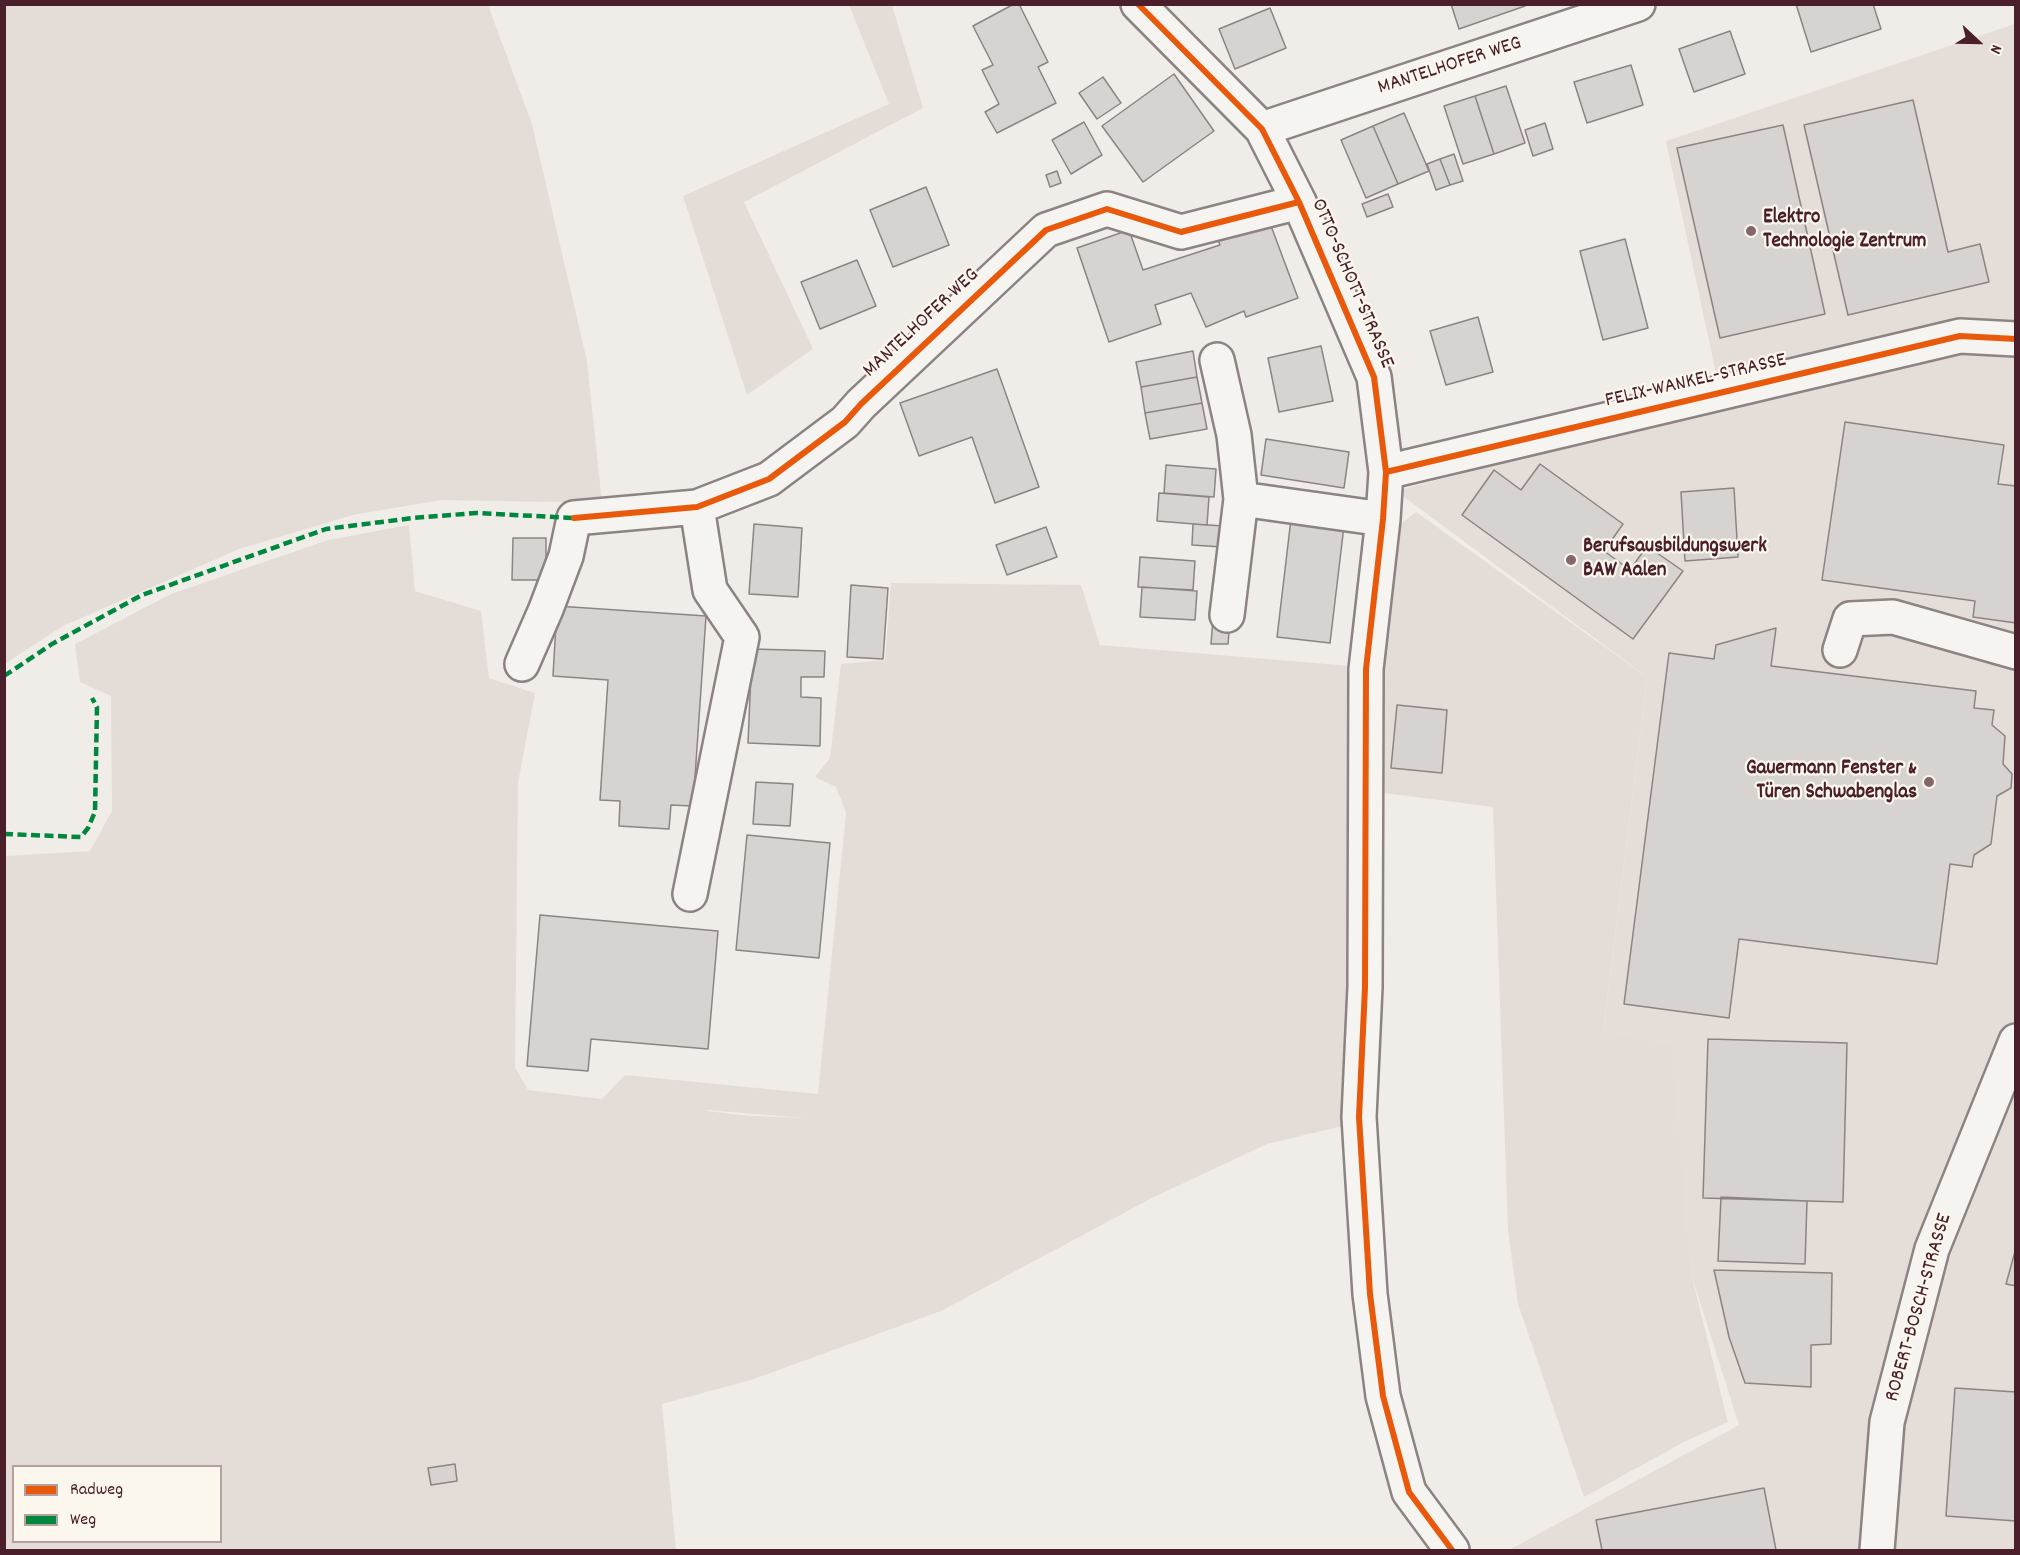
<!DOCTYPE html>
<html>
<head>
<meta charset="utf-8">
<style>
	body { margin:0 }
	#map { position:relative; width:2020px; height:1555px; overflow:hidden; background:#f0ede8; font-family:Dekko,sans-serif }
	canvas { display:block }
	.frame { position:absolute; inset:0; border:6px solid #4a1f2b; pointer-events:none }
	.legend { position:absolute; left:12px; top:1465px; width:210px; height:78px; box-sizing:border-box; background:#fbf7ec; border:2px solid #b4a19f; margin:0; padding:8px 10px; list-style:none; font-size:18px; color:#4a1f2b }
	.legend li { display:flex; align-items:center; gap:12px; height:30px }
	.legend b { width:30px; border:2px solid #b4a19f }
	.north { position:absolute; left:1948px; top:12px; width:60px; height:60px; -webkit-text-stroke:4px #fbf7ec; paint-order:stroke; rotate:112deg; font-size:16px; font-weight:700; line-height:24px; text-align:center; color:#4a1f2b }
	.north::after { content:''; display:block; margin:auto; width:21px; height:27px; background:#4a1f2b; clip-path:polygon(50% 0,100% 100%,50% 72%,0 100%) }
</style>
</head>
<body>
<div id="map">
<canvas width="2020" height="1555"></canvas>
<div class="frame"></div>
<ul class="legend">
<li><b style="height:8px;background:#e8590c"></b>Radweg</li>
<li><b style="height:8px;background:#00873e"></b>Weg</li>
</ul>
<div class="north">N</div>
</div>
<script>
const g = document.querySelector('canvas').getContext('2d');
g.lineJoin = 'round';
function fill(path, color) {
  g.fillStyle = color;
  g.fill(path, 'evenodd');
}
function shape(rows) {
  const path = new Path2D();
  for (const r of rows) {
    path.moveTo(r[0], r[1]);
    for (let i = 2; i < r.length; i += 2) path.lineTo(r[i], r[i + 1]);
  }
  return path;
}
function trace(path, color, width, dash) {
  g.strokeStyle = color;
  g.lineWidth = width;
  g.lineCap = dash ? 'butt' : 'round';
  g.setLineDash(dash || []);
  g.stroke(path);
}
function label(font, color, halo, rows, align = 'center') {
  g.font = font + ' Dekko,sans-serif';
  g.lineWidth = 4.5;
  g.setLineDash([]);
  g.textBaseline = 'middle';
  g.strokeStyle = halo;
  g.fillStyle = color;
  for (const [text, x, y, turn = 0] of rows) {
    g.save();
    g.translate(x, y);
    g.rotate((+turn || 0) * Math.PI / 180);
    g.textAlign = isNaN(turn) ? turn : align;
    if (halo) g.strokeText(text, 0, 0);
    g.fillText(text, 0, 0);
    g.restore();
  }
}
fill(shape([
	[2015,24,2015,1550,1509,1550,1739,1425,1692,1277,1670,1046,1603,1034,1647,677,1396,491,1723,406,1666,141]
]), '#e5ddd7');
fill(shape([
	[5,5,488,5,532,124,587,361,602,503,442,500,353,515,239,549,63,626,5,664],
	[849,5,892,5,923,108,744,202,813,349,747,395,683,196,889,104],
	[1416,512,1647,677,1603,1033,1671,1045,1692,1277,1728,1422,1684,1442,1584,1497,1518,1304,1508,1231,1493,807,1368,791,1393,530],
	[409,525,415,591,481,611,489,678,535,693,518,783,515,1067,528,1090,602,1099,625,1075,818,1094,846,812,836,787,815,777,830,758,841,664,885,660,891,583,1081,585,1100,645,1351,666,1354,939,1347,1125,1267,1144,1152,1198,941,1311,751,1380,662,1404,676,1550,5,1550,5,856,90,851,112,811,111,696,80,682,75,644,171,594,328,540],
	[707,1111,707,1110,804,1118,751,1116],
	[14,1466,220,1466,220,1542,14,1542]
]), '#e4ddd7');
const building = shape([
	[1014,4,1019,4,1048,62,1038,67,1056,103,997,133,985,112,999,104,982,70,993,65,973,26,1014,4],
	[1451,4,1524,4,1525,6,1459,29,1451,4],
	[1796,4,1873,4,1881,29,1811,52,1796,4],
	[1270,8,1286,48,1235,69,1219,29,1270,8],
	[1730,31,1745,74,1694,92,1679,49,1730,31],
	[1631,65,1643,105,1587,123,1574,82,1631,65],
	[1174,74,1214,131,1143,182,1102,126,1174,74],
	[1103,77,1121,103,1097,119,1079,93,1103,77],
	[1506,86,1525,143,1494,154,1475,96,1506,86],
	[1475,96,1494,154,1463,164,1444,106,1475,96],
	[1913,100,1948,252,1980,244,1989,282,1848,315,1804,125,1913,100],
	[1404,113,1429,171,1398,184,1373,126,1404,113],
	[1084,122,1102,155,1071,174,1052,140,1084,122],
	[1545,123,1553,149,1533,156,1525,130,1545,123],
	[1783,125,1825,314,1720,338,1677,148,1783,125],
	[1373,126,1398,184,1366,198,1341,140,1373,126],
	[1454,154,1463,181,1450,185,1440,159,1454,154],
	[1440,159,1450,185,1436,190,1427,164,1440,159],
	[1057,171,1061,183,1050,187,1046,175,1057,171],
	[926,187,949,245,893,267,870,210,926,187],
	[1388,194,1393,207,1367,217,1362,204,1388,194],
	[1268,218,1298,298,1246,317,1244,311,1206,327,1191,293,1155,305,1161,324,1109,342,1077,248,1129,230,1143,270,1220,245,1217,237,1268,218],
	[1625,239,1648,328,1603,340,1580,251,1625,239],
	[857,260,876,306,820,329,801,282,857,260],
	[1478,317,1493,372,1446,385,1430,331,1478,317],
	[1321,346,1333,401,1279,412,1268,358,1321,346],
	[1193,351,1197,377,1141,387,1136,362,1193,351],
	[997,369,1039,487,995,503,972,437,919,456,900,403,997,369],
	[1197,377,1202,403,1145,413,1141,387,1197,377],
	[1202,403,1207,429,1150,439,1145,413,1202,403],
	[1845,422,2004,445,1998,484,2016,486,2016,623,1973,617,1975,601,1822,580,1845,422],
	[1266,439,1349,452,1344,488,1261,475,1266,439],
	[1540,464,1623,524,1604,551,1630,570,1647,546,1683,571,1633,639,1462,515,1494,470,1521,490,1540,464],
	[1166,465,1216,469,1214,497,1164,493,1166,465],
	[1734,488,1738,557,1685,561,1681,492,1734,488],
	[1159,493,1209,497,1207,525,1157,521,1159,493],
	[1291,519,1344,526,1330,643,1277,637,1291,519],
	[754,524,802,528,798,597,749,594,754,524],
	[1193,524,1224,526,1222,547,1192,545,1193,524],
	[1046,527,1057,557,1007,575,996,545,1046,527],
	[513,538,546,538,546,580,512,580,513,538],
	[1140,557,1195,561,1193,590,1138,587,1140,557],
	[851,585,888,588,883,659,847,657,851,585],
	[1142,587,1197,591,1195,620,1140,617,1142,587],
	[557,606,706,616,693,806,671,805,669,829,619,826,620,801,600,800,608,680,553,676,557,606],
	[1213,619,1230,620,1228,644,1211,644,1213,619],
	[1776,628,1771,666,1976,691,1974,708,1994,710,1992,725,2005,736,2003,764,2012,774,2011,788,1997,796,1991,844,1974,855,1972,867,1950,864,1937,964,1739,939,1729,1018,1624,1004,1669,653,1714,659,1716,645,1776,628],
	[752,649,825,651,824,677,801,677,801,697,821,698,820,746,748,743,752,649],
	[1397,705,1447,710,1442,773,1391,768,1397,705],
	[756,782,793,784,790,826,753,824,756,782],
	[747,835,830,843,819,958,736,950,747,835],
	[540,915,718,931,708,1049,591,1039,588,1071,527,1066,540,915],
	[1708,1039,1847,1043,1843,1202,1703,1198,1708,1039],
	[1721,1197,1807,1201,1805,1264,1718,1261,1721,1197],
	[2016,1248,2016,1286,2006,1284,2016,1248],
	[1714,1270,1832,1273,1831,1344,1811,1345,1811,1387,1745,1383,1729,1337,1714,1270],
	[1955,1388,2016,1392,2016,1521,1946,1516,1955,1388],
	[455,1464,457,1481,431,1485,428,1468,455,1464],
	[1764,1488,1776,1550,1602,1550,1596,1520,1764,1488]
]);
fill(building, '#d7d3d0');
trace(building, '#8d8383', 1.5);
const minor = shape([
	[1138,4,1262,129,1299,202,1374,377,1386,472,1383,519,1366,669,1365,987,1359,1117,1370,1294,1383,1396,1409,1492,1452,1550],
	[1262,129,1638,4],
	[1217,360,1234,435,1241,499,1227,615],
	[1386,472,1960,336,2016,339],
	[1241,499,1383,519],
	[1840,650,1850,619,1893,617,2016,652],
	[522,664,546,609,566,556,574,518,697,507,769,479,845,422,861,404,1046,230,1107,209,1181,232,1299,202],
	[690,894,742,637,710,590,697,507],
	[1877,1550,1887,1422,1932,1249,2016,1041]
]);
trace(minor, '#8d8383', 38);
trace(minor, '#f5f4f0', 33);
trace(shape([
	[4,676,52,644,142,595,326,529,413,518,476,513,574,518],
	[4,834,81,837,88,828,95,812,97,707,92,698]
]), '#00873e', 4.5, [9, 4.5]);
trace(shape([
	[1138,4,1262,129,1299,202,1374,377,1386,472,1383,519,1366,669,1365,987,1359,1117,1370,1294,1383,1396,1409,1492,1452,1550],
	[1386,472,1960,336,2016,339],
	[574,518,697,507,769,479,845,422,861,404,1046,230,1107,209,1181,232,1299,202]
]), '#e8590c', 6);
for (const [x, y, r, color] of [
	[1751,231,6,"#84676d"],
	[1571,560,6,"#84676d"],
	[1929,782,6,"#84676d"]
]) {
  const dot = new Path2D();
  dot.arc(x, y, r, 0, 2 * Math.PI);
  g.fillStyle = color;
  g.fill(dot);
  trace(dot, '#fbf7ec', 2);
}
label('21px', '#4a1f2b', '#fbf7ec', [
	["MANTELHOFER WEG",1450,67,-18],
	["OTTO-SCHOTT-STRASSE",1351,284,67],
	["MANTELHOFER WEG",922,324,-43],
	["FELIX-WANKEL-STRASSE",1696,382,-13],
	["ROBERT-BOSCH-STRASSE",1920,1308,-74]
]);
label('bold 21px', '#4a1f2b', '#fbf7ec', [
	["Elektro",1763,219],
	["Technologie Zentrum",1763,243],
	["Berufsausbildungswerk",1583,548],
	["BAW Aalen",1583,572],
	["Gauermann Fenster &",1917,770,"right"],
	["Türen Schwabenglas",1917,794,"right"]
], 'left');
</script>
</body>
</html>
